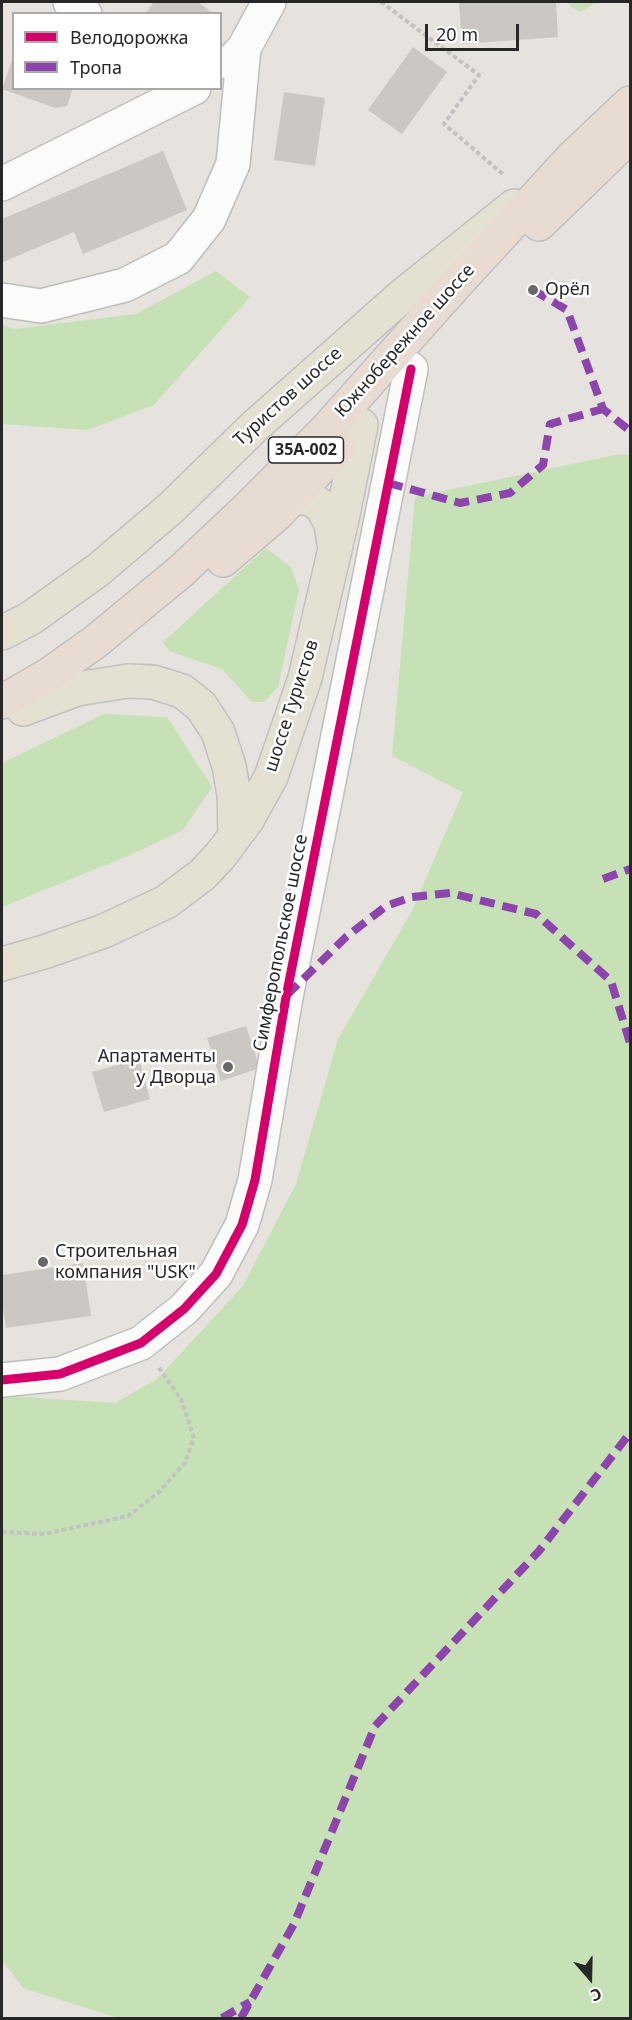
<!DOCTYPE html>
<html>
<head>
<meta charset="utf-8">
<style>
	body { margin:0 }
	#map { position:relative; width:632px; height:2020px; overflow:hidden; background:#e6e2dd; font-family:"Noto Sans",sans-serif }
	canvas { display:block }
	.frame { position:absolute; inset:0; border:3px solid #272727; pointer-events:none }
	.legend { position:absolute; left:12px; top:12px; width:210px; height:78px; box-sizing:border-box; background:#fff; border:2px solid #a9a9a9; margin:0; padding:8px 10px; list-style:none; font-size:18px; color:#272727 }
	.legend li { display:flex; align-items:center; gap:12px; height:30px }
	.legend b { width:30px; border:2px solid #a9a9a9 }
	.north { position:absolute; left:560px; top:1948px; width:60px; height:60px; -webkit-text-stroke:4px #fff; paint-order:stroke; rotate:160deg; font-size:16px; font-weight:700; line-height:24px; text-align:center; color:#272727 }
	.north::after { content:''; display:block; margin:auto; width:21px; height:27px; background:#272727; clip-path:polygon(50% 0,100% 100%,50% 72%,0 100%) }
	.scale { position:absolute; left:425px; top:24px; width:94px; height:27px; box-sizing:border-box; border:3px solid #272727; border-top:0; padding-left:8px; font-size:18px; line-height:21px; white-space:nowrap; color:#272727; -webkit-text-stroke:4px #fff; paint-order:stroke }
</style>
</head>
<body>
<div id="map">
<canvas width="632" height="2020"></canvas>
<div class="frame"></div>
<ul class="legend">
<li><b style="height:8px;background:#d6006c"></b>Велодорожка</li>
<li><b style="height:8px;background:#8e44ad"></b>Тропа</li>
</ul>
<div class="north">С</div>
<div class="scale">20 m</div>
</div>
<script>
const g = document.querySelector('canvas').getContext('2d');
g.lineJoin = 'round';
function fill(path, color) {
  g.fillStyle = color;
  g.fill(path, 'evenodd');
}
function shape(rows) {
  const path = new Path2D();
  for (const r of rows) {
    path.moveTo(r[0], r[1]);
    for (let i = 2; i < r.length; i += 2) path.lineTo(r[i], r[i + 1]);
  }
  return path;
}
function trace(path, color, width, dash) {
  g.strokeStyle = color;
  g.lineWidth = width;
  g.lineCap = dash ? 'butt' : 'round';
  g.setLineDash(dash || []);
  g.stroke(path);
}
function label(font, color, halo, rows, align = 'center') {
  g.font = font + ' "Noto Sans",sans-serif';
  g.lineWidth = 5;
  g.setLineDash([]);
  g.textBaseline = 'middle';
  g.strokeStyle = halo;
  g.fillStyle = color;
  for (const [text, x, y, turn = 0] of rows) {
    g.save();
    g.translate(x, y);
    g.rotate((+turn || 0) * Math.PI / 180);
    g.textAlign = isNaN(turn) ? turn : align;
    if (halo) g.strokeText(text, 0, 0);
    g.fillText(text, 0, 0);
    g.restore();
  }
}
fill(shape([
	[569,2,597,2,580,12,570,6],
	[216,271,250,297,154,405,88,430,2,424,2,325,14,329,136,314],
	[620,454,630,455,630,2018,118,2018,23,1988,2,1960,2,1393,8,1396,115,1403,157,1379,243,1286,296,1184,338,1039,412,911,463,792,392,756,415,497],
	[266,548,291,567,299,589,278,687,264,702,252,702,222,669,169,651,163,642],
	[104,714,167,717,212,787,183,830,130,855,2,907,2,763]
]), '#c7e1b6');
fill(shape([
	[154,2,198,2,214,14,145,14],
	[459,2,556,2,558,37,462,44],
	[413,47,447,72,402,134,368,110],
	[13,58,14,88,73,88,67,106,55,108,2,89],
	[284,92,325,98,315,166,274,160],
	[163,151,187,210,83,254,74,232,3,262,2,219],
	[246,1026,260,1068,221,1081,207,1038],
	[139,1059,150,1099,104,1112,92,1072],
	[83,1263,91,1316,6,1328,2,1301,2,1275]
]), '#cbc8c4');
const minor = shape([
	[70,2,85,14],
	[230,63,244,48,269,2],
	[2,184,194,88],
	[2,300,41,306,125,285,178,258,209,219,233,164,244,48],
	[2,1380,60,1374,141,1343,184,1309,216,1274,242,1225,255,1180,286,997,411,369]
]);
const major = shape([
	[291,498,310,498,322,507,331,524,335,550],
	[2,633,31,618,98,570,172,507,255,426,403,295,514,206],
	[23,709,77,689,128,681,153,682,182,691,201,706,218,732,229,766,234,795,235,836],
	[2,964,44,952,104,931,166,902,202,875,220,856,247,820,271,777,305,678,342,519,361,425]
]);
const highway = shape([
	[539,224,630,136],
	[223,560,277,514,339,448],
	[2,702,50,674,95,642,180,572,245,511,326,430,456,284,573,157,630,103]
]);
trace(minor, '#bfbebe', 36);
trace(major, '#c3c1c0', 36);
trace(highway, '#c3c1c0', 36);
trace(shape([
	[381,2,479,75,444,124,505,176],
	[2,1532,44,1534,128,1516,158,1493,185,1463,194,1438,181,1399,159,1368]
]), '#c2c2c2', 4, [4.5, 3]);
trace(minor, '#fbfbfa', 33);
trace(major, '#e4e0d2', 33);
trace(highway, '#e8dcd2', 33);
trace(shape([
	[533,290,567,310,603,409,630,431],
	[388,483,460,503,510,493,543,465,550,424,603,409],
	[603,879,630,869],
	[287,995,346,937,386,906,412,897,450,893,536,914,611,981,630,1043],
	[222,2018,250,2002],
	[241,2018,294,1924,375,1726,539,1551,630,1433]
]), '#8e44ad', 8, [15, 8]);
trace(shape([
	[2,1380,60,1374,141,1343,184,1309,216,1274,242,1225,255,1180,286,997,411,369]
]), '#d6006c', 9);
for (const [x, y, r, color] of [
	[533,290,6,"#6a6867"],
	[228,1067,6,"#6a6867"],
	[43,1262,6,"#6a6867"]
]) {
  const dot = new Path2D();
  dot.arc(x, y, r, 0, 2 * Math.PI);
  g.fillStyle = color;
  g.fill(dot);
  trace(dot, '#fff', 2);
}
for (const [x, y, w] of [
	[306,450,75]
]) {
  const box = new Path2D();
  box.roundRect(x - w / 2, y - 13, w, 26, 4.5);
  g.fillStyle = '#fff';
  g.fill(box);
  trace(box, '#272727', 1.5);
}
label('bold 16px', '#272727', null, [
	["35А-002",306,450]
]);
label('18px', '#272727', '#fff', [
	["Орёл",545,290],
	["Апартаменты",216,1057,"right"],
	["у Дворца",216,1078,"right"],
	["Строительная",55,1252],
	["компания \"USK\"",55,1273]
], 'left');
label('18px', '#272727', '#fff', [
	["Южнобережное шоссе",405,341,-48],
	["Туристов шоссе",288,397,-42],
	["шоссе Туристов",292,706,-72],
	["Симферопольское шоссе",281,943,-79]
]);
</script>
</body>
</html>
